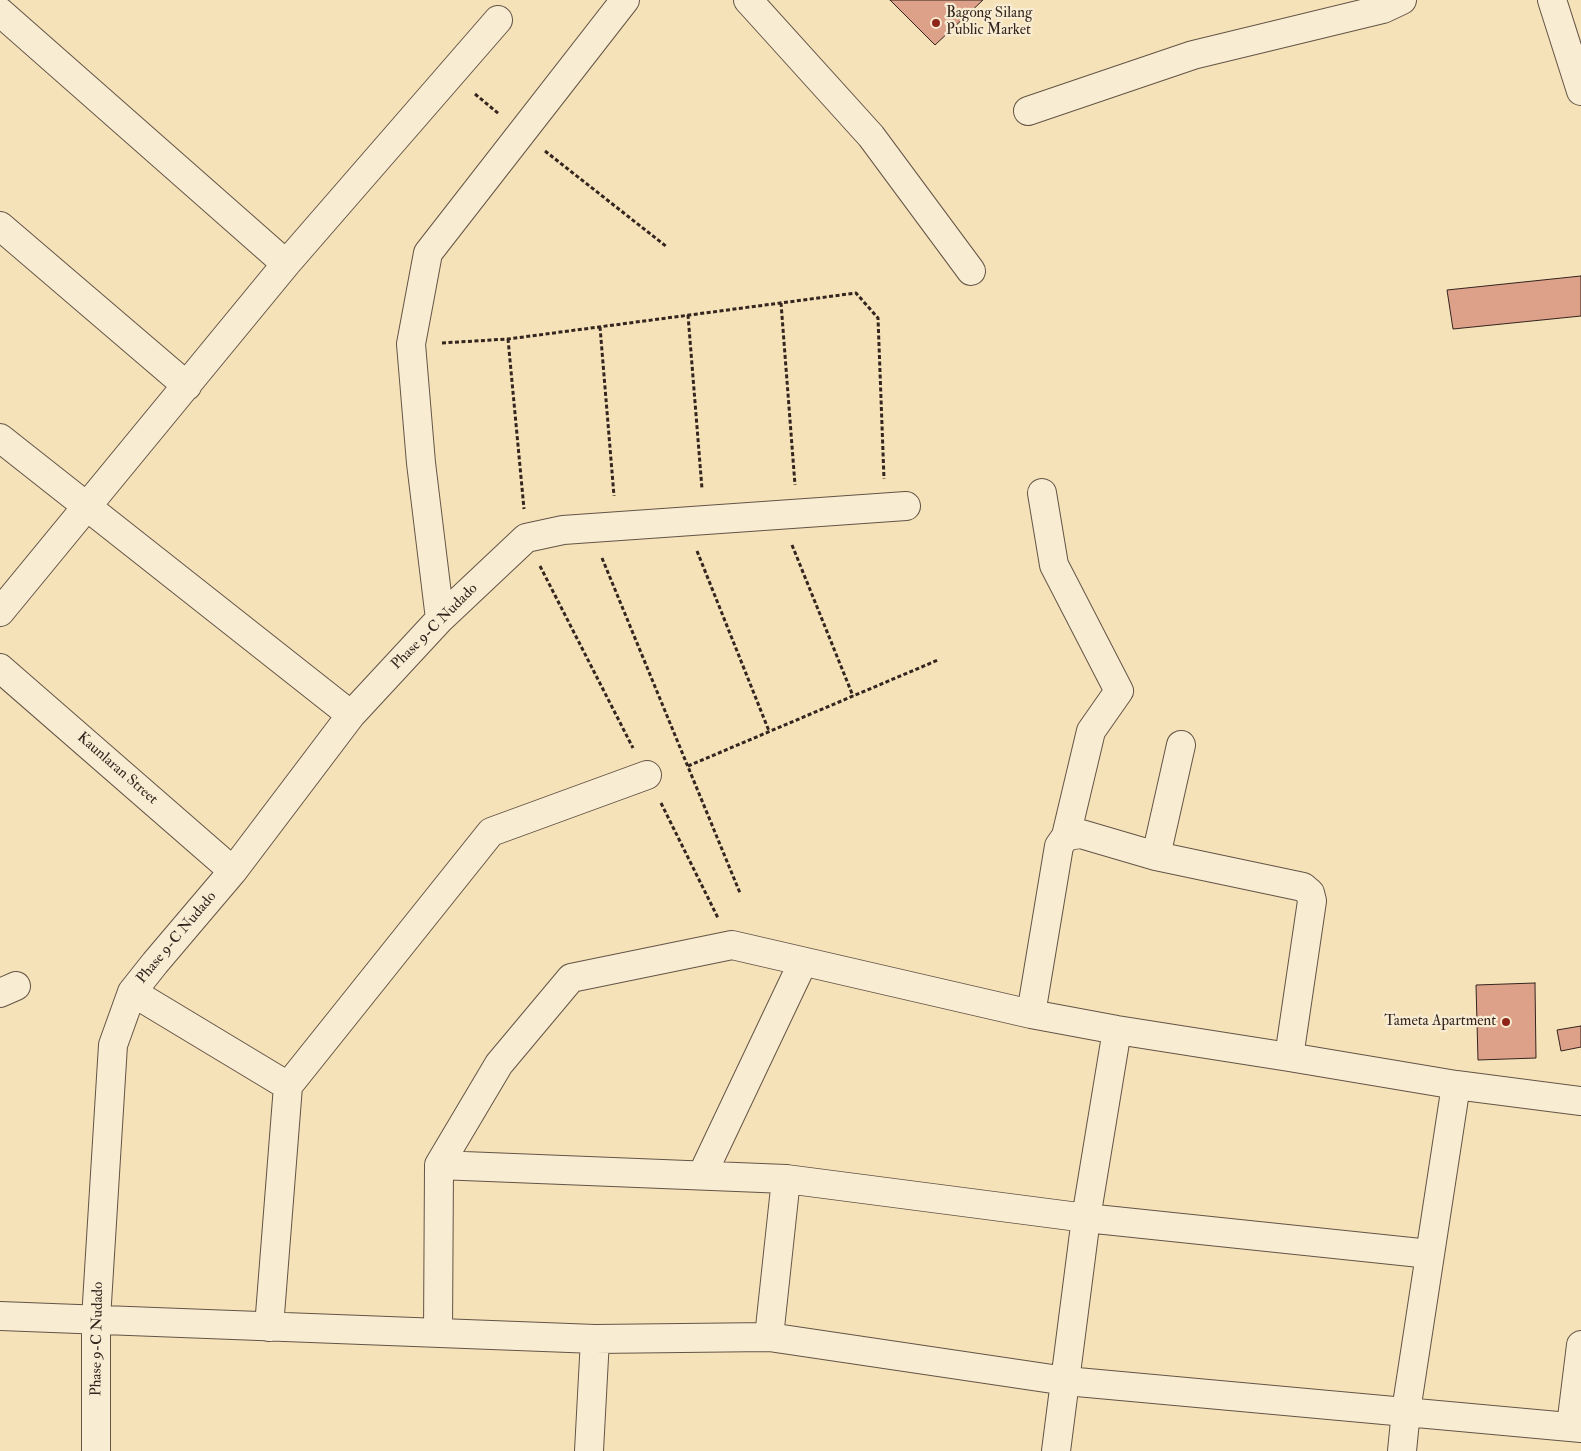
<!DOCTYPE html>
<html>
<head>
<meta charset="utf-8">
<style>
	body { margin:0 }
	canvas { display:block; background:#f5e2b9 }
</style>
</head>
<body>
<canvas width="1581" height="1451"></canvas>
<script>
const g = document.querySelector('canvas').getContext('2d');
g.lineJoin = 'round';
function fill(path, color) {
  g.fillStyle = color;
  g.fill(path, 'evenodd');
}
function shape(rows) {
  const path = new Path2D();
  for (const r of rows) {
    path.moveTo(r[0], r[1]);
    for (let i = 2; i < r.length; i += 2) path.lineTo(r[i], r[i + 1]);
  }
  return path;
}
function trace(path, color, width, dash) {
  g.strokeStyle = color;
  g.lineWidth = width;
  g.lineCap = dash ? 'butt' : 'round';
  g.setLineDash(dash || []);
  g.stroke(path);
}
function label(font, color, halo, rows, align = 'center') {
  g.font = font + ' "IM FELL Double Pica",serif';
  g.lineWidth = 4.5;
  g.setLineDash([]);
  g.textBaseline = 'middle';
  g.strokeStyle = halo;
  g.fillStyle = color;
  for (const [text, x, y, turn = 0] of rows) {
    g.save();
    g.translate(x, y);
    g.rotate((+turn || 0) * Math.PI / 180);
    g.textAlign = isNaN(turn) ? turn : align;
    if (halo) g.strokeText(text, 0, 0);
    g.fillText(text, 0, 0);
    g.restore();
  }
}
const building = shape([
	[890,0,983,0,935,45,890,0],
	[1581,276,1581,316,1453,329,1447,290,1581,276],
	[1535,983,1536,1058,1478,1060,1476,985,1535,983],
	[1581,1026,1581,1047,1561,1051,1557,1030,1581,1026]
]);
fill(building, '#dda089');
trace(building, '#34251f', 1);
const minor = shape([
	[748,0,871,136,971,271],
	[1552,0,1581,91],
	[0,12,286,264],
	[1028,111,1193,55,1383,9,1402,0],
	[0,226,187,386],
	[0,438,351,715],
	[0,612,286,264,498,20],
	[440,619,421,463,411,344,428,253,625,0],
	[0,668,233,871],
	[1066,836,1081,834,1156,856,1303,887,1310,893,1312,901,1289,1057],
	[1156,856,1181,745],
	[132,992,288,1086],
	[0,993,16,986],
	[1031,1014,1059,846,1066,836,1091,731,1119,691,1054,565,1042,493],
	[439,1165,786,1179,1086,1218,1430,1254],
	[702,1175,803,962],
	[0,1316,595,1339,769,1337,1066,1381,1581,1428],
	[269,1327,288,1086,491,832,647,775],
	[438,1333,439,1165,499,1064,571,978,732,945,1031,1014,1117,1030,1289,1057,1456,1085,1581,1101],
	[769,1337,786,1179],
	[1571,1426,1581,1345],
	[96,1451,96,1319,113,1045,132,992,155,963,233,871,351,715,440,619,526,538,563,530,906,506],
	[589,1451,595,1339],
	[1056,1451,1086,1218,1117,1030],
	[1402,1451,1406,1411,1456,1085]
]);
trace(minor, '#645446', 30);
trace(shape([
	[475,94,499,114],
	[545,151,667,247],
	[781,303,795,485],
	[688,315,702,489],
	[600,327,614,496],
	[508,339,524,509],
	[442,343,508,339,856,293,878,318,884,479],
	[792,545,853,696],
	[697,551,769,731],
	[602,558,740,893],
	[540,566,633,748],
	[688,766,938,660],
	[661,803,718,918]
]), '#34251f', 3, [4, 2.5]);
trace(minor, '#f8ecd2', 28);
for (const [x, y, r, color] of [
	[936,23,5,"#8f2418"],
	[1506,1022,5,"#8f2418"]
]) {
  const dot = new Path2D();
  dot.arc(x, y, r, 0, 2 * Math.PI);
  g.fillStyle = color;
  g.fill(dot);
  trace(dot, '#f8ecd2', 2);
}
label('15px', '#34251f', '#f8ecd2', [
	["Bagong Silang",946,14],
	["Public Market",946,31],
	["Tameta Apartment",1496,1022,"right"]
], 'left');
label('15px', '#34251f', '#f8ecd2', [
	["Phase 9-C Nudado",435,627,-45],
	["Kaunlaran Street",117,769,41],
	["Phase 9-C Nudado",177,938,-50],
	["Phase 9-C Nudado",98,1339,-89]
]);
</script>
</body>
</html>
